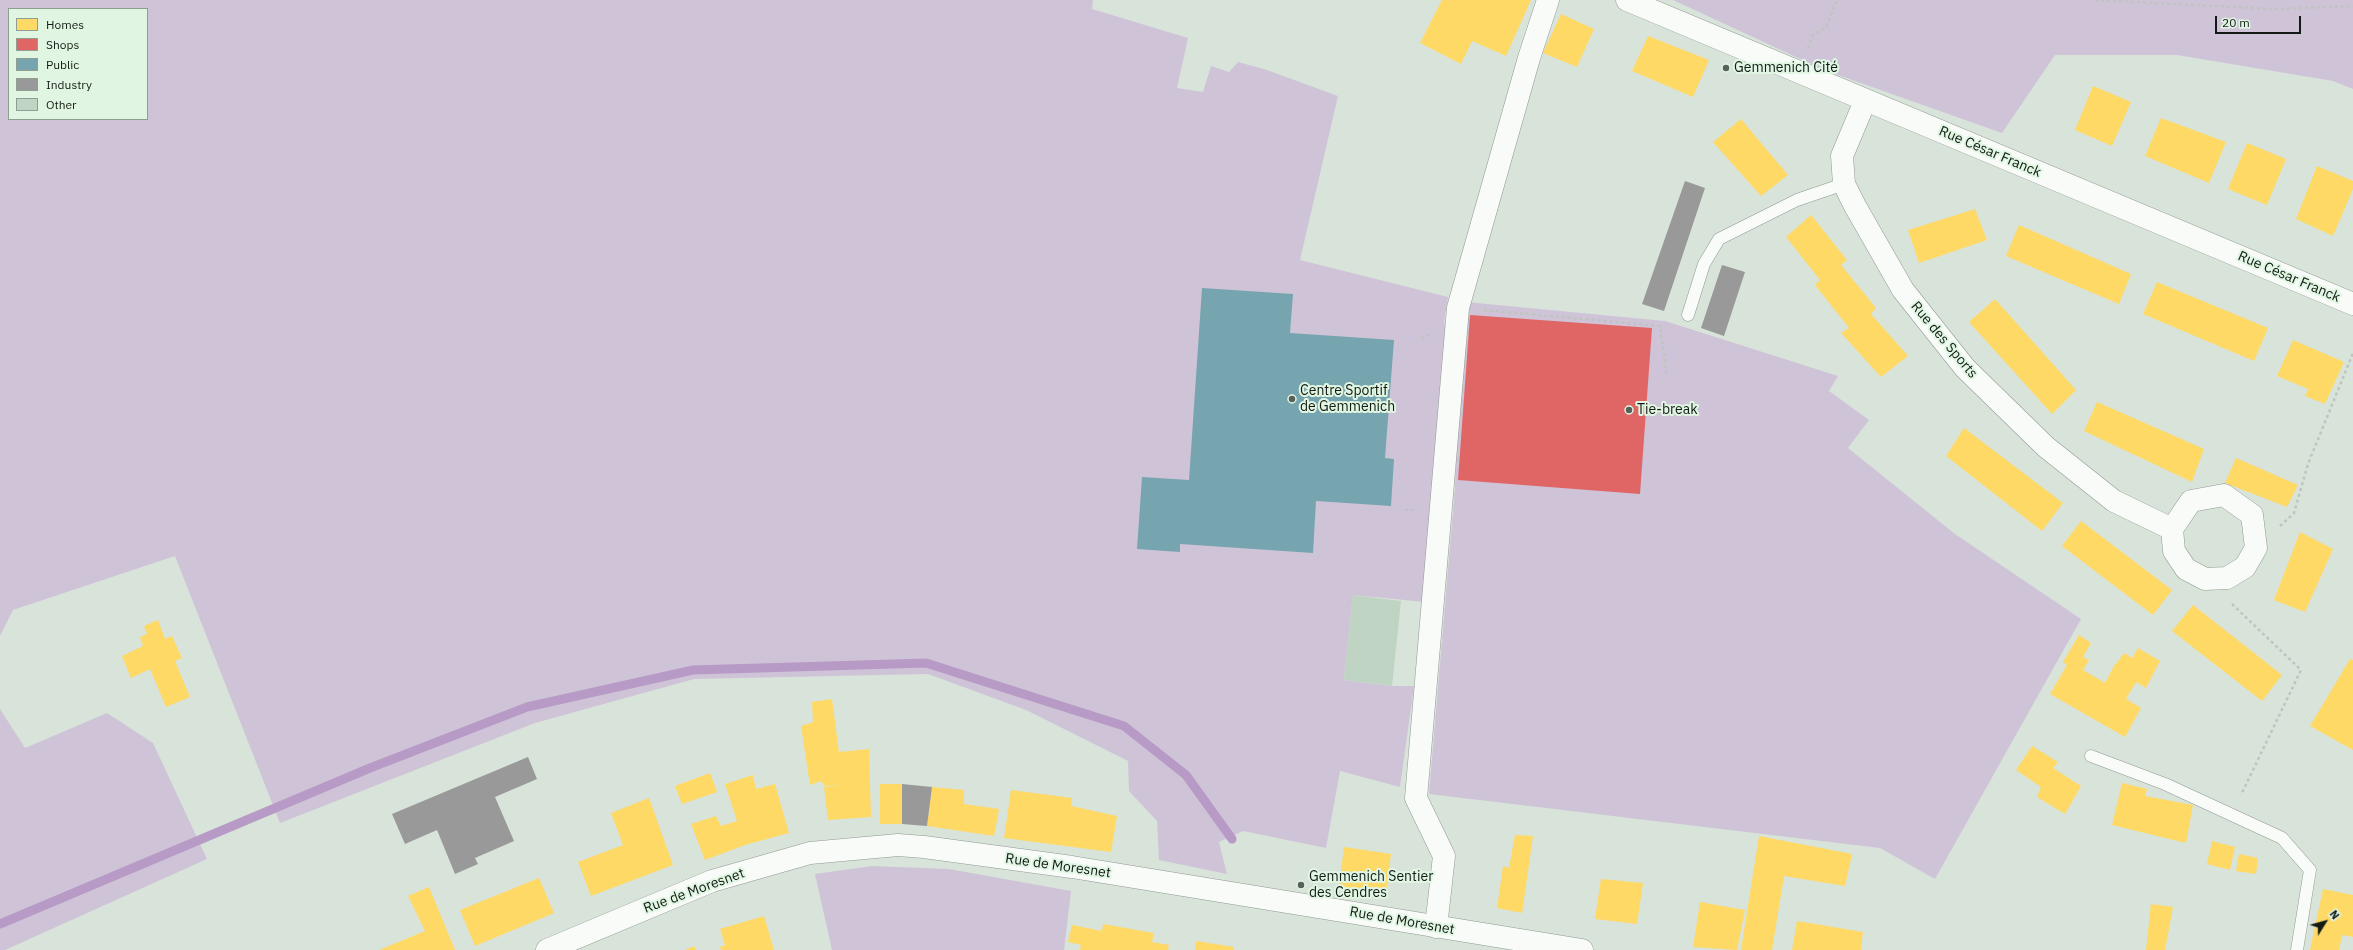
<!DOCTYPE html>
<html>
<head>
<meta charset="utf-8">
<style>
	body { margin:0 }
	#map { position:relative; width:2353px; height:950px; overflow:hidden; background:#d8e3da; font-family:"IBM Plex Sans",sans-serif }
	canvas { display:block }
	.legend { position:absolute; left:8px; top:8px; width:140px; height:112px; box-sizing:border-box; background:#e0f6e3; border:1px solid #8e9e90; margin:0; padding:5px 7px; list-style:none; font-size:12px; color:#131b14 }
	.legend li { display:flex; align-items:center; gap:8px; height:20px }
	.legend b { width:20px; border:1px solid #8e9e90 }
	.north { position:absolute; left:2305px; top:902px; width:40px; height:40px; -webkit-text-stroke:3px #e0f6e3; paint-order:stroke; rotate:53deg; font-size:11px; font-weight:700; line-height:16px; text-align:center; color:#131b14 }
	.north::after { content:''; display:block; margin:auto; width:14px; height:18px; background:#131b14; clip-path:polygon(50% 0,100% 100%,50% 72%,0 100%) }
	.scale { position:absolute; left:2215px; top:16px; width:86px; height:18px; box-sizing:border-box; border:2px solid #131b14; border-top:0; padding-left:5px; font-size:12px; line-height:14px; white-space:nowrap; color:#131b14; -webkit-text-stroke:3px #e0f6e3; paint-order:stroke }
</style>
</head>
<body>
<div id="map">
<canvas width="2353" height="950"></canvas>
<ul class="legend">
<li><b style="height:11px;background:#ffd966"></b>Homes</li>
<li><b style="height:11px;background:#e06666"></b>Shops</li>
<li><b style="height:11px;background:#76a5af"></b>Public</li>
<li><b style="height:11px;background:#999"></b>Industry</li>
<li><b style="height:11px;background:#c0d4c3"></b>Other</li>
</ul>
<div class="north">N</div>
<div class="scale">20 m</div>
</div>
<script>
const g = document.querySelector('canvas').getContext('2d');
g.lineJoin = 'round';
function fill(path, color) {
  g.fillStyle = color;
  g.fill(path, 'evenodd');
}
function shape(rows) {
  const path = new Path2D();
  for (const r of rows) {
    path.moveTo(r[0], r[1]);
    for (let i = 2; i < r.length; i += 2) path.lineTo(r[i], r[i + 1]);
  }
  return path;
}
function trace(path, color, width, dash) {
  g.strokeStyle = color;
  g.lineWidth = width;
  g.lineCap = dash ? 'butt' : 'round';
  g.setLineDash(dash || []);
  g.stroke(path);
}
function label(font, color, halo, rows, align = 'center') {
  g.font = font + ' "IBM Plex Sans",sans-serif';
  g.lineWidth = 4;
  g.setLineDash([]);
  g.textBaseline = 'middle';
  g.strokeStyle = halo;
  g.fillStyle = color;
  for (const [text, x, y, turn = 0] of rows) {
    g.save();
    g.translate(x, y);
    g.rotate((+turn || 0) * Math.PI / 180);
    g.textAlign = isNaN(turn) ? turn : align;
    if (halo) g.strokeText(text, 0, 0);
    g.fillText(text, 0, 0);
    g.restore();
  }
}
fill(shape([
	[0,0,1093,0,1092,9,1188,38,1177,88,1203,92,1211,66,1229,72,1238,62,1267,70,1338,96,1300,260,1448,297,1444,322,1450,334,1425,602,1353,595,1344,680,1392,686,1414,686,1400,787,1340,771,1326,848,1243,831,1219,842,1227,874,1159,860,1157,821,1129,791,1128,761,1026,710,928,674,694,679,535,723,280,823,175,556,13,610,0,636],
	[9,9,147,9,147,119,9,119],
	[1673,0,2353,0,2353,89,2333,81,2177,55,2055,55,2002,133,1824,70],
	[1466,302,1665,321,1838,376,1829,391,1869,420,1848,448,1955,534,2081,619,1935,879,1880,848,1429,794,1455,488,1458,387],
	[0,709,25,748,107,713,153,743,207,859,5,950,0,950],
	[872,866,949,869,1071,891,1064,950,832,950,815,874]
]), '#cfc4d7');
fill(shape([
	[1442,0,1531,0,1506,56,1472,41,1461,64,1420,43],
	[1561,14,1594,29,1577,67,1543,53],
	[1648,36,1709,60,1693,97,1632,71],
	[2093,86,2131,102,2112,146,2075,130],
	[2161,118,2226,142,2209,183,2145,156],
	[1741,119,1788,175,1761,196,1713,142],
	[2247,143,2286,159,2267,205,2228,189],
	[2317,166,2353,181,2353,189,2333,236,2296,219],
	[1975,209,1987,240,1919,263,1908,230],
	[1811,215,1847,260,1841,265,1876,308,1871,314,1908,356,1881,377,1841,333,1849,328,1815,285,1820,280,1786,237],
	[2019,225,2131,274,2119,304,2006,256],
	[2157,282,2268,328,2254,361,2143,314],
	[1995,299,2076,390,2052,414,1969,322],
	[2293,340,2344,362,2325,404,2305,396,2308,389,2277,376],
	[2097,402,2204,449,2192,482,2084,431],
	[1964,428,2063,503,2042,531,1946,456],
	[2236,458,2298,485,2287,507,2225,483],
	[2081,521,2172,590,2153,615,2062,546],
	[2300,532,2333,549,2305,612,2274,600],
	[2193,605,2282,675,2262,701,2172,631],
	[158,620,165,639,172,636,182,658,175,661,190,697,166,707,150,669,131,678,122,656,143,646,140,637,147,634,144,626],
	[2079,635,2091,643,2083,657,2089,660,2083,670,2105,683,2115,664,2116,664,2124,653,2132,658,2138,648,2160,661,2146,688,2136,682,2126,699,2141,708,2125,737,2050,694,2067,665,2063,662],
	[2350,659,2353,660,2353,750,2310,726],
	[832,699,839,752,869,749,871,817,828,820,824,787,840,785,824,786,821,781,810,785,801,726,813,722,812,702],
	[2032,746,2058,762,2053,768,2081,786,2065,814,2037,797,2041,787,2016,770],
	[710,773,717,792,682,804,675,786],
	[753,775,756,789,775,784,789,833,745,845,705,860,691,824,716,816,721,826,737,821,725,784],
	[2122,783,2147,789,2145,796,2193,805,2186,843,2112,825],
	[880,784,902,784,902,824,880,824],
	[932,787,964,790,964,804,999,809,994,836,927,826],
	[1011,790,1072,798,1071,806,1117,816,1111,852,1004,838],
	[649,798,673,865,591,896,578,862,623,845,611,813],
	[1515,835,1533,836,1522,913,1497,908,1503,866,1509,868],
	[1759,836,1852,854,1845,886,1784,876,1772,950,1741,950],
	[2212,841,2235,847,2230,870,2207,864],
	[1344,847,1391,854,1386,894,1339,887],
	[2239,854,2258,858,2256,874,2236,871],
	[539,878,554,913,475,946,460,910],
	[1601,879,1643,883,1637,924,1595,919],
	[429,887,455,950,379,950,425,931,408,896],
	[2323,889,2353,895,2353,937,2342,935,2339,950,2310,950],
	[1700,902,1745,910,1737,950,1693,947],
	[2151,904,2173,907,2165,950,2146,950],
	[764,916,774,950,721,950,720,947,725,945,720,929],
	[1797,921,1863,932,1861,950,1792,950],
	[1103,924,1154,933,1152,942,1169,945,1168,950,1080,950,1081,945,1068,942,1072,925,1102,931],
	[1196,941,1234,947,1233,950,1195,950],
	[694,946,696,950,685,950]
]), '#ffd966');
fill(shape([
	[1470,315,1652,328,1640,494,1458,480]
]), '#e06666');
fill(shape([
	[1202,288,1293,294,1290,333,1394,340,1385,458,1394,459,1391,506,1316,501,1313,553,1180,544,1180,552,1137,549,1142,477,1189,480]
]), '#76a5af');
fill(shape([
	[1685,181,1705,188,1664,311,1642,304],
	[1722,265,1745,272,1724,336,1701,328],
	[528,757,537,779,495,797,514,841,475,858,478,864,455,874,437,830,405,844,392,814],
	[902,784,932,787,927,826,902,824]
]), '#999');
trace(shape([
	[0,924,370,768,527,707,693,670,926,663,1124,726,1186,775,1232,839]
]), '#b89ac6', 9);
fill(shape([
	[1353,595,1401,601,1392,686,1344,680]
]), '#c0d4c3');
const lane = shape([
	[1688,315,1704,264,1719,239,1797,200,1844,184],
	[2091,756,2165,784,2282,838,2310,870,2297,950]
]);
const street = shape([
	[1865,101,1842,156,1844,184,1855,206,1903,290,1965,368,2046,447,2114,501,2172,529],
	[2224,495,2252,515,2256,548,2245,567,2227,578,2205,579,2186,569,2174,551,2172,529,2191,501,2224,495],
	[1436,927,1444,856,1416,798,1458,308,1529,58,1548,0]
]);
const secondary = shape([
	[1627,0,2353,304],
	[547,950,712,881,810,853,898,845,924,847,1072,867,1582,950]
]);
trace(lane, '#909991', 13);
trace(street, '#909991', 23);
trace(secondary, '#909991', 23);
trace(shape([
	[2095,0,2274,9,2353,6],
	[1808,48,1813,35,1826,27,1837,0],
	[1484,310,1660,326,1667,377],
	[1421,338,1430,335],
	[1405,510,1415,510],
	[2280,526,2294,513,2308,464,2353,353],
	[2232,604,2301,670,2241,795]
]), '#bfc4c0', 2.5, [3, 3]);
trace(lane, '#f9fbf9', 12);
trace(street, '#f9fbf9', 22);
trace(secondary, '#f9fbf9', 22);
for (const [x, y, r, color] of [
	[1726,68,4,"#586159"],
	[1292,399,4,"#586159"],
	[1629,410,4,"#586159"],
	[1301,885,4,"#586159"]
]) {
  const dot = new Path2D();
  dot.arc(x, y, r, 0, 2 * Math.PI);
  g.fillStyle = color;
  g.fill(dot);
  trace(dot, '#e0f6e3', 1.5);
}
label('14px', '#131b14', '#e0f6e3', [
	["Gemmenich Cité",1734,68],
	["Centre Sportif",1300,391],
	["de Gemmenich",1300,407],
	["Tie-break",1637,410],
	["Gemmenich Sentier",1309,877],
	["des Cendres",1309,893]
], 'left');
label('14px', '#131b14', '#e0f6e3', [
	["Rue César Franck",1990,152,23],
	["Rue César Franck",2289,277,23],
	["Rue des Sports",1944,340,50],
	["Rue de Moresnet",1058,866,8],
	["Rue de Moresnet",694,891,-20],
	["Rue de Moresnet",1402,921,10]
]);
</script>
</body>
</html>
